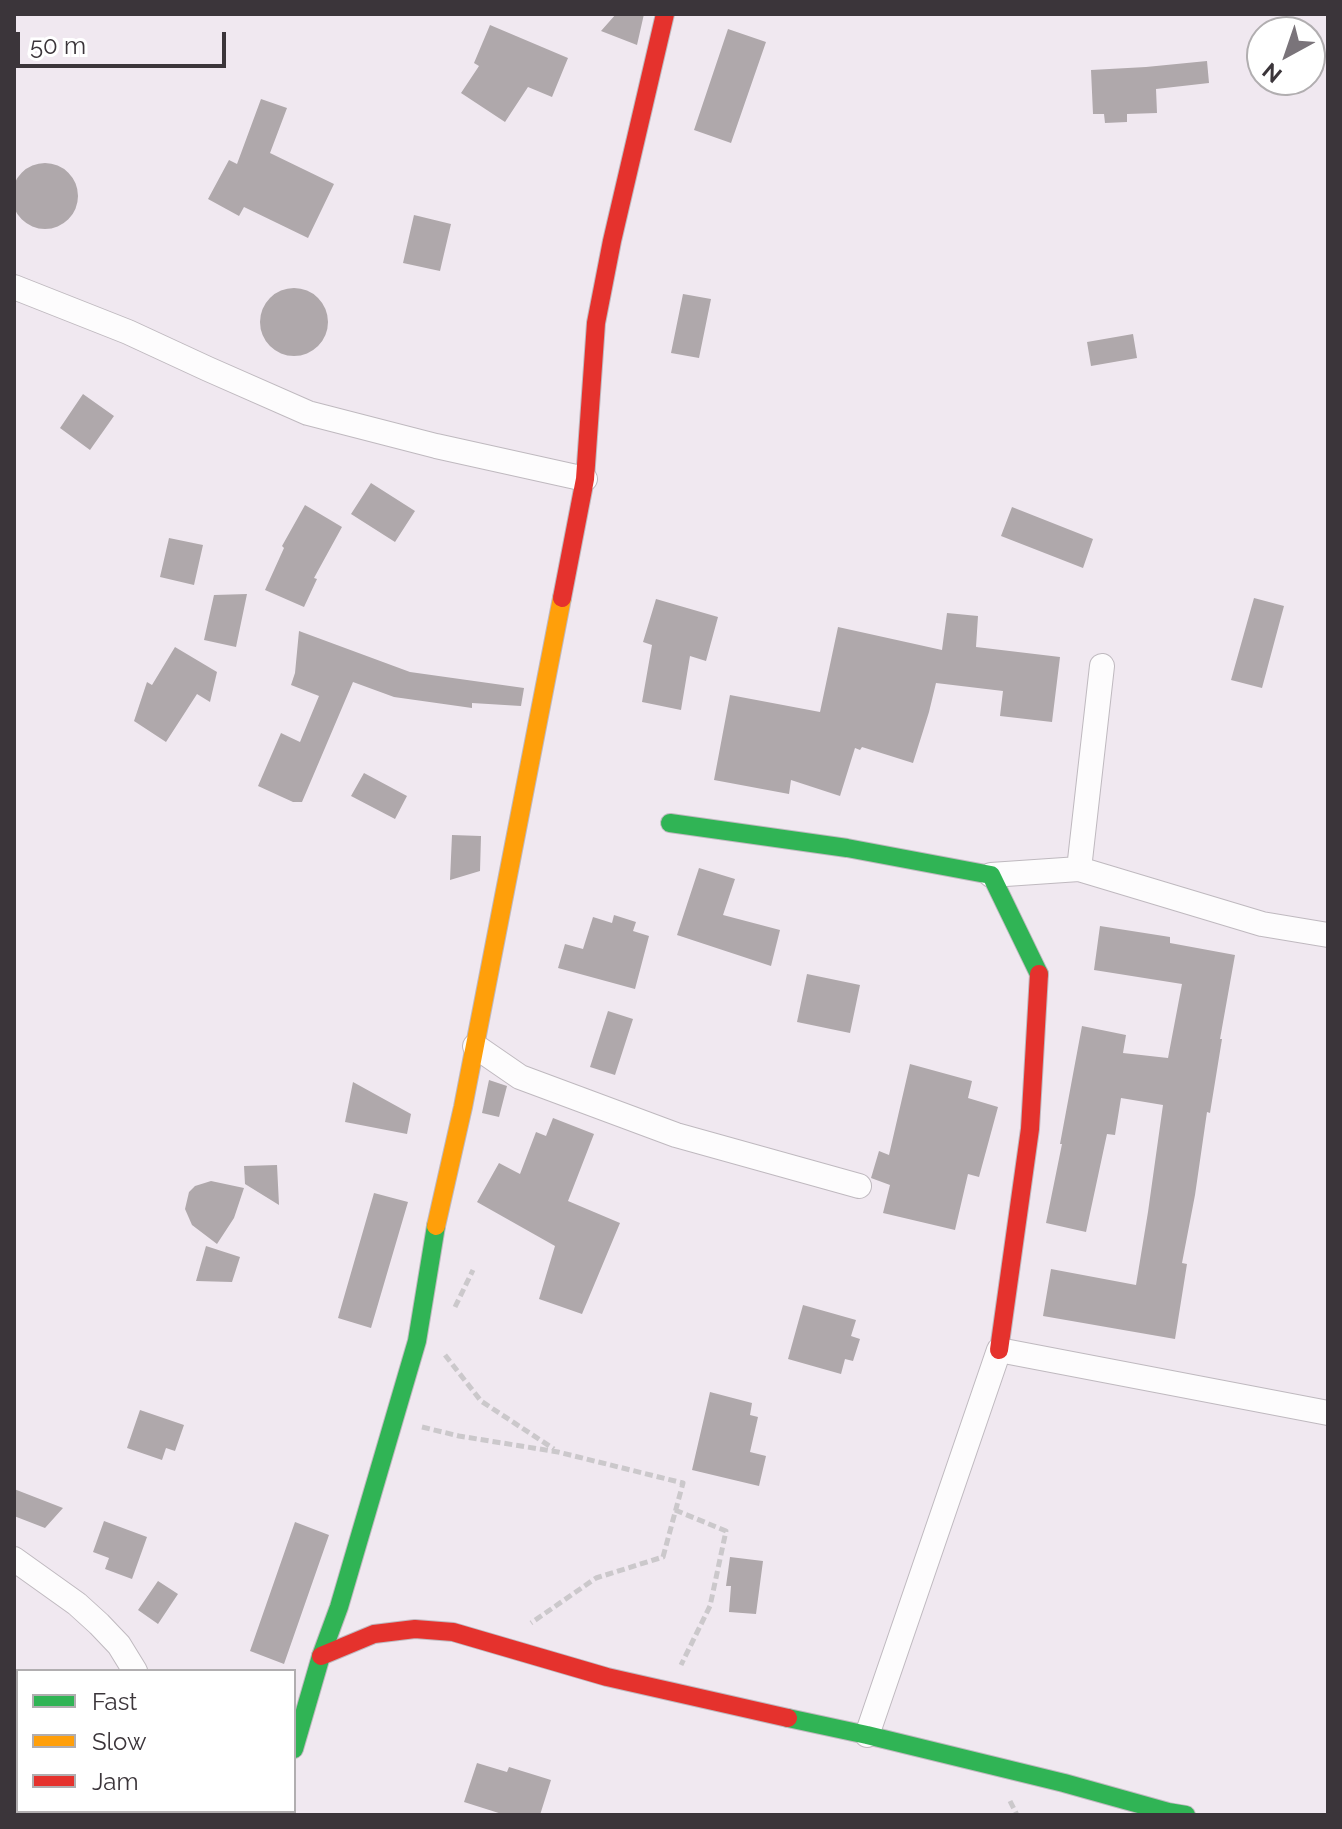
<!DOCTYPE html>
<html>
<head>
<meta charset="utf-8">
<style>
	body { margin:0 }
	#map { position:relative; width:1342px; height:1829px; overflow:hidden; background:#f0e8f0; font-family:Raleway,sans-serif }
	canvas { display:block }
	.frame { position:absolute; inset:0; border:16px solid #3b353a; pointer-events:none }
	.legend { position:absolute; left:16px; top:1669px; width:280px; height:144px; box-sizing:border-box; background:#fff; border:2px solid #b1aeb0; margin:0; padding:10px 14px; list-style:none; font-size:24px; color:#3b353a }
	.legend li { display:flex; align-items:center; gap:16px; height:40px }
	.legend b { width:40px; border:2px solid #b1aeb0 }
	.north { position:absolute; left:1246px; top:16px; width:80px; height:80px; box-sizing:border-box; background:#fff; border:2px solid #b1aeb0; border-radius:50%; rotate:220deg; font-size:22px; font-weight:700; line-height:32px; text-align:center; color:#3b353a }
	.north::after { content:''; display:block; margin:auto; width:28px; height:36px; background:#7a747a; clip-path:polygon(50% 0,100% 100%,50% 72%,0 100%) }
	.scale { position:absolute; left:16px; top:32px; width:210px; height:36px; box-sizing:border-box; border:4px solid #3b353a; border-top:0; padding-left:10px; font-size:24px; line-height:28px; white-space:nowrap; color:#3b353a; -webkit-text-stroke:6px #fff; paint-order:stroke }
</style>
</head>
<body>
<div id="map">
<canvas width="1342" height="1829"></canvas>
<div class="frame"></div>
<ul class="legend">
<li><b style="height:10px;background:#30b455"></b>Fast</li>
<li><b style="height:10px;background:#ff9f0a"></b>Slow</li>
<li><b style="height:10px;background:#e5322d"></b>Jam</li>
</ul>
<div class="north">N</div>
<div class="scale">50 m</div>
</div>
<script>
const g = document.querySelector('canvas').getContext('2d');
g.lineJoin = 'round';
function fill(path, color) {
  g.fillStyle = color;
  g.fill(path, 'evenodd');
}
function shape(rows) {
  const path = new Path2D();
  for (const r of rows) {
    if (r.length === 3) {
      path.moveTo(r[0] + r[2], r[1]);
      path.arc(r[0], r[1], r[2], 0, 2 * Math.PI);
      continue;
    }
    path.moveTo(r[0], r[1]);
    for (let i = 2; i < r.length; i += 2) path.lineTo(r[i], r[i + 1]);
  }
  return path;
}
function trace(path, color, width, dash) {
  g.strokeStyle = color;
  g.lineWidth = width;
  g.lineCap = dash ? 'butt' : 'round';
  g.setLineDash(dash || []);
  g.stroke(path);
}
fill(shape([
	[616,14,644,14,637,45,601,31],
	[490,25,568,58,552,97,528,87,505,122,461,93,479,66,474,63],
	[728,29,766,42,731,143,694,130],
	[1207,61,1209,83,1156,89,1157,113,1127,114,1127,122,1105,123,1104,114,1093,114,1091,70,1146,67],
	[261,99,287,108,270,153,334,184,308,238,244,207,239,216,208,199,229,160,237,164],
	[45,196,33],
	[414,215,451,224,440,271,403,263],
	[294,322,34],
	[683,294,711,299,699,358,671,353],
	[1133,334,1137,358,1091,366,1087,342],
	[83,394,114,416,90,450,60,428],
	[371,483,415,511,395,542,351,514],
	[305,505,342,527,314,578,317,579,304,607,265,590,284,548,282,546],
	[1012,507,1093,539,1083,568,1001,536],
	[169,538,203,545,194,585,160,577],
	[247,594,236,647,204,640,214,595],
	[1254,598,1284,606,1262,688,1231,680],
	[656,599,718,617,706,661,690,656,681,710,642,702,652,645,643,642],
	[947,613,978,616,976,647,1060,657,1052,722,1000,716,1003,691,936,683,929,712,913,763,862,747,860,750,855,748,840,796,791,780,789,794,714,780,730,695,820,712,838,627,942,650],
	[299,631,410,672,524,688,521,706,472,703,472,708,394,697,353,682,302,802,293,802,258,786,281,733,300,742,319,696,291,685,295,673],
	[175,647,217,672,210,702,197,694,166,742,134,721,147,682,152,685],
	[364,773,407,796,395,819,351,796],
	[452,835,481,836,480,871,450,880],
	[699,868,735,879,723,915,780,930,771,966,677,935],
	[614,915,636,922,633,931,649,936,635,989,558,968,565,944,583,949,593,917,612,923],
	[1100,926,1170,937,1170,943,1235,955,1220,1039,1222,1039,1210,1113,1207,1112,1195,1195,1182,1263,1187,1264,1175,1339,1043,1316,1051,1269,1136,1285,1148,1212,1163,1105,1121,1098,1115,1135,1107,1134,1086,1232,1046,1223,1062,1144,1060,1144,1082,1026,1126,1035,1123,1053,1168,1058,1182,984,1094,970],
	[807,974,860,985,850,1033,797,1022],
	[608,1011,633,1019,615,1075,590,1067],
	[910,1064,972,1081,968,1098,998,1107,979,1177,968,1174,955,1230,883,1213,890,1185,871,1178,879,1151,889,1155],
	[489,1080,507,1086,499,1117,482,1113],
	[353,1082,411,1114,407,1134,345,1122],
	[553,1118,594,1134,568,1201,620,1223,582,1314,539,1299,555,1246,477,1202,499,1163,520,1174,536,1132,546,1136],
	[277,1165,279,1205,245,1184,244,1166],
	[211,1181,244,1188,234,1218,217,1244,192,1225,185,1209,189,1192,195,1186],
	[374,1193,408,1202,371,1328,338,1318],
	[206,1246,240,1257,232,1282,196,1281],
	[803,1305,856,1320,851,1336,860,1339,853,1361,845,1359,841,1374,788,1359],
	[710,1392,752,1403,750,1415,758,1417,750,1452,766,1456,759,1486,692,1470],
	[140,1410,184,1425,175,1451,166,1448,162,1460,127,1448],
	[14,1489,63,1508,45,1528,14,1516],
	[104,1521,147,1537,132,1579,105,1569,109,1558,93,1552],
	[295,1522,329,1535,284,1664,250,1651],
	[730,1557,763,1561,756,1614,729,1612,731,1586,726,1586],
	[158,1581,178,1594,158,1624,138,1610],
	[477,1763,507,1772,509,1767,551,1780,540,1815,505,1815,464,1802]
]), '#afa8ab');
const lane = shape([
	[14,1779,18,1781],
	[100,1811,111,1815]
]);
const street = shape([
	[14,287,128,332,208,369,308,413,436,446,585,479],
	[1079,869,1102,666],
	[991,875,1079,869,1262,924,1328,935],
	[475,1046,520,1077,676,1135,859,1186],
	[14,1559,77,1604,99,1624,119,1645,135,1671],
	[867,1735,999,1350,1328,1413],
	[212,1811,214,1815]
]);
const fast = shape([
	[670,823,847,848,991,875,1039,974],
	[788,1718,867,1735,1064,1783,1168,1812,1186,1815],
	[294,1749,321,1656,339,1607,417,1341,436,1226]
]);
const slow = shape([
	[436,1226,463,1107,562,598],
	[276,1815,277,1811]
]);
const jam = shape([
	[562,598,585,479,596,323,612,241,665,14],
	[999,1350,1030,1129,1039,974],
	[321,1656,374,1634,415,1629,453,1632,607,1677,788,1718]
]);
trace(lane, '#bfb9bf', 14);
trace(street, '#bfb9bf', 26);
trace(fast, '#bfb9bf', 20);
trace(slow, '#bfb9bf', 20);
trace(jam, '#bfb9bf', 20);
trace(shape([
	[455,1307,473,1270],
	[445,1355,481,1401,554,1449],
	[422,1427,459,1436,558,1452,683,1483,663,1557,596,1578,531,1623],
	[675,1510,726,1531,710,1606,681,1665],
	[1010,1801,1017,1815]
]), '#cbc8cb', 5, [8, 4]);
trace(lane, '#fdfcfd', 12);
trace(street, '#fdfcfd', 24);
trace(fast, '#30b455', 18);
trace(slow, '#ff9f0a', 18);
trace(jam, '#e5322d', 18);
</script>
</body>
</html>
